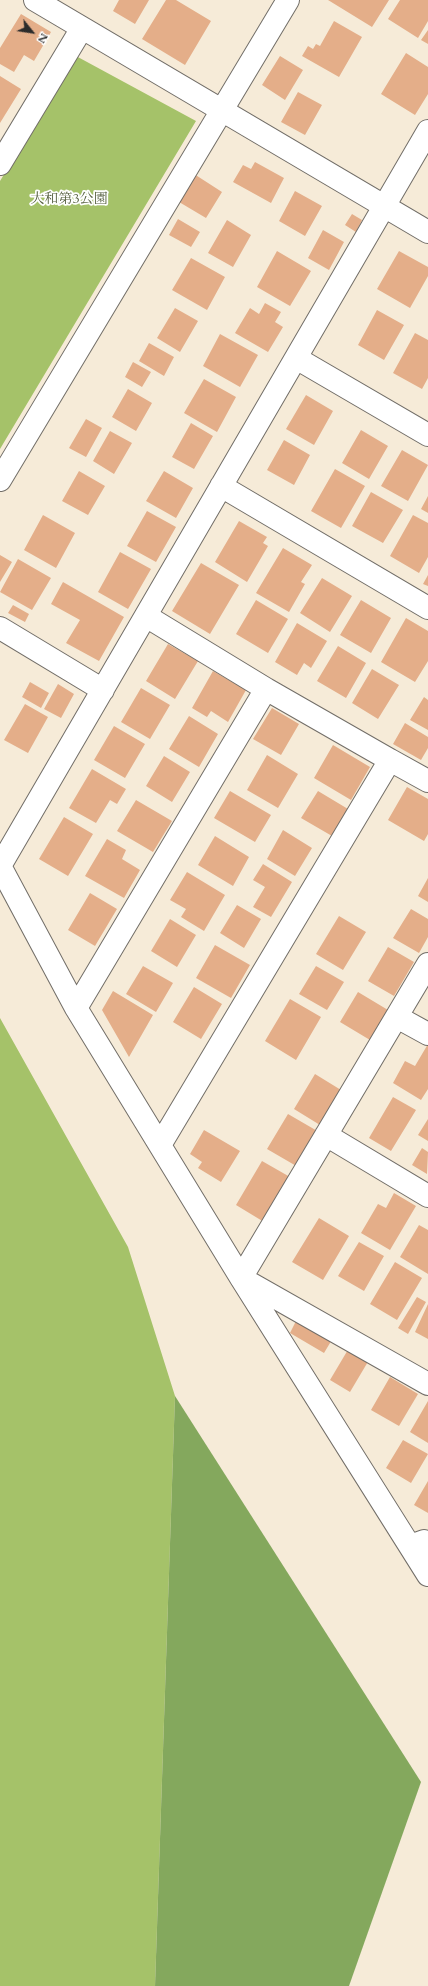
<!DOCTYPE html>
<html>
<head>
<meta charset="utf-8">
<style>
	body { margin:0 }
	#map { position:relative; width:428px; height:1986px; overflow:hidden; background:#f6ebd8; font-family:Cardo,serif }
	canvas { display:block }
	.north { position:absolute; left:12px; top:12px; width:40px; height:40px; -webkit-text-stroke:3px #fff; paint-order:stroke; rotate:120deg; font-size:11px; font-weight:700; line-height:16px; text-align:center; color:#2b2b2b }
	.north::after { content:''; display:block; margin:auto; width:14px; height:18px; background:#2b2b2b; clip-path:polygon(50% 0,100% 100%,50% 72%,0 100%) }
</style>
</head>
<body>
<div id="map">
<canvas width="428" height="1986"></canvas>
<div class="north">N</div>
</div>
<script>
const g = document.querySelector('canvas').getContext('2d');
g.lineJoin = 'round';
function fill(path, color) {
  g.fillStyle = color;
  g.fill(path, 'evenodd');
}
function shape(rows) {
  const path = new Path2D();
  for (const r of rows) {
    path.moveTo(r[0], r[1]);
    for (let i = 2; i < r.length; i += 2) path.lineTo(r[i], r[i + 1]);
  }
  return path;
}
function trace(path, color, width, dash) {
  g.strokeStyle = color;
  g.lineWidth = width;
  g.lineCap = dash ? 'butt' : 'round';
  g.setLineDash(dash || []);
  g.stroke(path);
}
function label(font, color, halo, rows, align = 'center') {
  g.font = font + ' Cardo,"Noto Serif JP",serif';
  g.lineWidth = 3.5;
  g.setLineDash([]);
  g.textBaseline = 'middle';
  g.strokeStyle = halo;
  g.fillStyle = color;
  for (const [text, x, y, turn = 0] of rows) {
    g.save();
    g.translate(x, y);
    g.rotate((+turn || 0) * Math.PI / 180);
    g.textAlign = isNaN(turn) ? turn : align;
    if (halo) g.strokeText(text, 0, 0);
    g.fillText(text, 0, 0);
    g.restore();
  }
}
fill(shape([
	[76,56,196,121,0,449,0,181],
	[0,1018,128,1247,175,1396,155,1986,0,1986]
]), '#a5c269');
fill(shape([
	[175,1396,421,1782,349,1986,155,1986]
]), '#84a85d');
fill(shape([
	[119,0,149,0,135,24,113,11],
	[166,0,176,0,211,21,185,65,142,39],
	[328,0,389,0,372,27],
	[400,0,428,0,428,21,418,38,388,19],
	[21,14,51,32,34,61,24,55,14,72,0,64,0,48],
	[334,21,362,37,339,77,302,56,308,46,313,49,316,44,320,46],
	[428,30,428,44,421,40],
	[406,53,428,67,428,94,415,115,381,94],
	[280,56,303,70,285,100,262,85],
	[0,76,21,89,0,123],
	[298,92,322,105,305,135,281,122],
	[255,162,284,178,271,203,233,182,243,165,251,169],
	[191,172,222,192,206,218,174,199],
	[295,191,322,206,305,236,279,221],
	[352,214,362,220,356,232,345,225],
	[178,219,200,232,191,247,169,235],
	[227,220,251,235,233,267,208,253],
	[323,230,344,242,329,270,308,258],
	[277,251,311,271,290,306,257,287],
	[399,251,428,267,428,276,410,308,377,289],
	[191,258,225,277,207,310,172,290],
	[265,303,281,312,275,322,283,327,268,352,235,333,250,308,259,314],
	[175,308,198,321,180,352,157,338],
	[377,310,404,325,384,360,358,345],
	[415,333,428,340,428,378,422,389,393,373],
	[220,334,258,355,240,387,203,366],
	[149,343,174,357,164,376,139,361],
	[133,362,151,372,142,387,125,377],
	[204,379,236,397,217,432,184,413],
	[128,389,152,403,136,431,112,417],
	[306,395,333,411,314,445,286,429],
	[86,419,102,428,86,457,69,448],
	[191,423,213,436,194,469,172,457],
	[361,430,388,446,369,479,342,463],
	[110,431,132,443,114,474,93,461],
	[284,440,310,455,294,485,267,470],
	[402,450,428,465,408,501,381,486],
	[335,469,365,486,341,528,311,511],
	[79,471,105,486,88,515,62,501],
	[164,471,193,488,176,518,146,501],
	[371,492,403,510,383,543,352,526],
	[428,496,428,513,421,509],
	[147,511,176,527,156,562,127,546],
	[43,515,75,533,56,568,24,550],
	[413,515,428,523,428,557,419,573,390,556],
	[239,521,267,537,263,543,268,546,247,582,215,562],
	[283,548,312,565,301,582,305,584,289,612,256,593],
	[120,552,151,569,128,609,98,592],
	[0,555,12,562,0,582],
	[18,559,51,578,32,610,0,592],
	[201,563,239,585,210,634,172,611],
	[428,575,428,586,423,584],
	[322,578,352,596,330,632,300,613],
	[63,582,124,617,99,661,66,643,80,620,51,604],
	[256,600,288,619,268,653,236,634],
	[361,600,391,618,371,653,340,635],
	[13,605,29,614,25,622,8,613],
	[406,618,428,631,428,661,415,682,381,662],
	[297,623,327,641,311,668,304,663,297,675,275,662],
	[168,644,198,661,175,699,146,681],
	[338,646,366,663,346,698,317,681],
	[372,669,399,685,378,719,352,703],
	[213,671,246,690,228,722,211,711,207,717,192,708],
	[30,682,49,693,41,708,22,697],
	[58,684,74,694,61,718,44,709],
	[141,688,170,705,150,739,121,722],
	[424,697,428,700,428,730,410,720],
	[25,704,48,717,28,753,4,740],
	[272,708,299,724,281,755,253,739],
	[189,716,218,734,199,767,169,749],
	[405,723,428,737,428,748,421,760,393,744],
	[114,726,145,744,125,778,94,760],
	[333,745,370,767,351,800,314,778],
	[267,755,298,774,278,808,247,790],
	[164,756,190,772,172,802,146,786],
	[92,769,126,789,117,804,110,800,96,823,69,808],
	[407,787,428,799,428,834,424,841,388,820],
	[230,791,271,815,255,842,214,818],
	[318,791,348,809,332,836,301,818],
	[136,800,172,821,153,852,117,831],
	[64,817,93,834,68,876,39,859],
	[283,830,312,848,295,876,267,859],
	[215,836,249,857,233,886,198,865],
	[107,839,126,850,122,859,140,870,124,898,85,876],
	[263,864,292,882,271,917,253,907,265,887,253,880],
	[187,872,225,895,204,931,181,917,186,909,170,900],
	[428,878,428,902,418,896],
	[90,893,117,909,95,946,68,930],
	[237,905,261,919,244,948,220,933],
	[411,909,428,919,428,937,419,953,393,938],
	[339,916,366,932,343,970,316,954],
	[170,919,196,935,177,967,151,951],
	[215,945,250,965,231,998,196,978],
	[388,947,414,962,394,996,368,981],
	[143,966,173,983,156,1012,126,994],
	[316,966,344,982,327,1010,299,994],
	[194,987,222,1004,201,1039,173,1022],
	[113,991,153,1015,129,1057,102,1010],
	[358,992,388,1010,370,1040,340,1022],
	[290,999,321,1017,296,1060,265,1041],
	[428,1044,428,1089,421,1100,393,1083,405,1061,415,1066],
	[315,1074,341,1090,320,1125,294,1109],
	[393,1097,416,1110,391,1151,369,1138],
	[288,1114,319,1132,298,1167,267,1149],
	[428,1119,428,1141,418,1135],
	[204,1130,240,1151,221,1182,198,1168,202,1162,190,1154],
	[422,1148,428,1152,427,1174,412,1165],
	[262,1161,290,1177,264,1222,236,1205],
	[394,1193,416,1206,390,1250,361,1233,378,1204,386,1208],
	[319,1218,349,1236,323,1280,292,1262],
	[419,1225,428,1230,428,1274,400,1257],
	[359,1242,384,1256,364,1291,338,1276],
	[395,1262,422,1278,397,1320,370,1304],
	[417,1297,426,1302,408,1334,398,1328],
	[428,1304,428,1339,415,1332],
	[298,1317,333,1338,324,1353,290,1333],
	[349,1348,369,1360,350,1392,330,1380],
	[390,1377,418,1394,399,1426,371,1410],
	[428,1401,428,1443,410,1432],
	[403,1440,428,1454,411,1483,386,1468],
	[428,1481,428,1513,414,1505]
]), '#e4ae89');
const minor = shape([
	[35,0,428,232],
	[0,164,82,28],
	[296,358,428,435],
	[0,480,288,0],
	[221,486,428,608],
	[0,628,103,690],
	[266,689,390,760],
	[0,866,428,131],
	[0,866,76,1008,241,1278,428,1575],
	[428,964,241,1278,428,1384],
	[76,1008,266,689,146,616],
	[397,1017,428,1034],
	[326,1135,428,1196],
	[160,1145,390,760,428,781],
	[410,1546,424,1541,428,1543]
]);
trace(minor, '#726e68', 24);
trace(minor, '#fff', 22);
label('14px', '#566041', '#fff', [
	["大和第3公園",69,200]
]);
</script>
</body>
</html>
